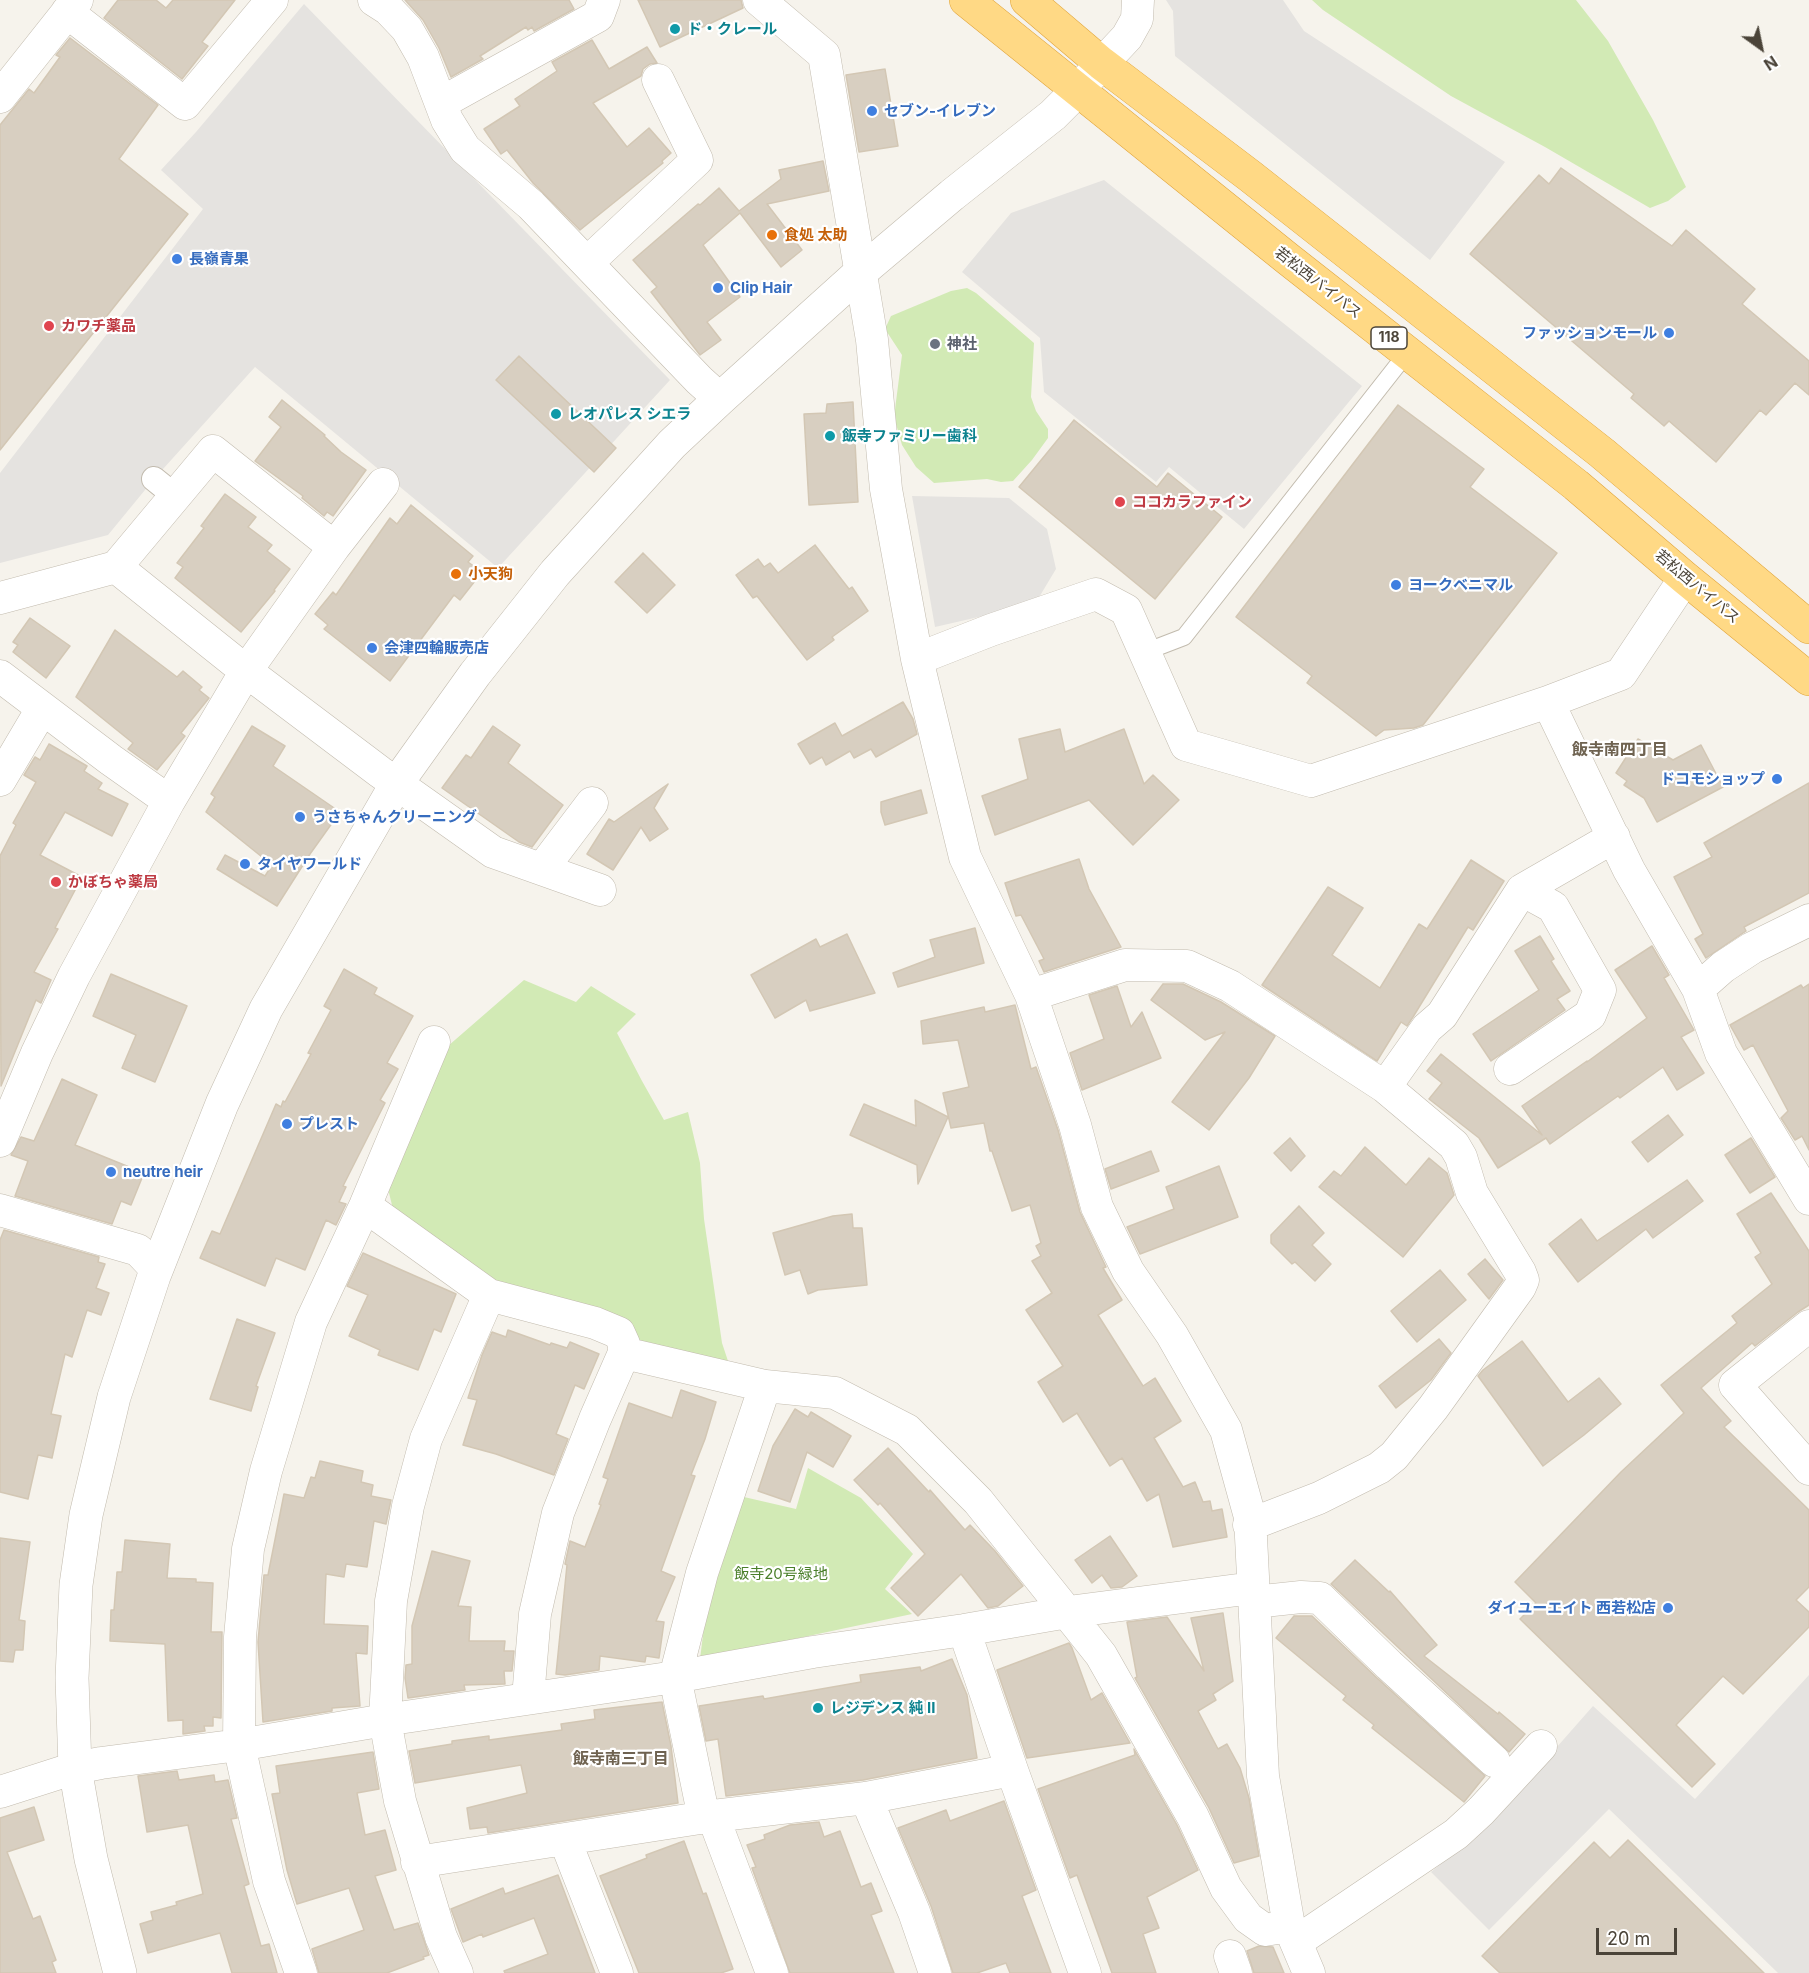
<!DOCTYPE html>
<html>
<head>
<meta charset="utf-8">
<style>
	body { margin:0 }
	#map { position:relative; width:1809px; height:1973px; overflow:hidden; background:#f6f3ec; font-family:Inter,sans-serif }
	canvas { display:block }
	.north { position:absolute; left:1731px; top:18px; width:60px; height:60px; -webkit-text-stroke:4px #fff; paint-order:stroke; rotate:147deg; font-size:16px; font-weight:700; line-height:24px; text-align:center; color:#4b4439 }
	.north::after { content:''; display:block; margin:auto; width:21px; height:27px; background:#4b4439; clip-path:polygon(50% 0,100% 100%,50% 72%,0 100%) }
	.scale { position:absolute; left:1596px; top:1928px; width:81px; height:27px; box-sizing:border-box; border:3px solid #4b4439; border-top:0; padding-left:8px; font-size:18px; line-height:21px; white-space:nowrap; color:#4b4439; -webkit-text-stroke:4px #fff; paint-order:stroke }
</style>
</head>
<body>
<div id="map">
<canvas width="1809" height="1973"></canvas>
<div class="north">N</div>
<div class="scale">20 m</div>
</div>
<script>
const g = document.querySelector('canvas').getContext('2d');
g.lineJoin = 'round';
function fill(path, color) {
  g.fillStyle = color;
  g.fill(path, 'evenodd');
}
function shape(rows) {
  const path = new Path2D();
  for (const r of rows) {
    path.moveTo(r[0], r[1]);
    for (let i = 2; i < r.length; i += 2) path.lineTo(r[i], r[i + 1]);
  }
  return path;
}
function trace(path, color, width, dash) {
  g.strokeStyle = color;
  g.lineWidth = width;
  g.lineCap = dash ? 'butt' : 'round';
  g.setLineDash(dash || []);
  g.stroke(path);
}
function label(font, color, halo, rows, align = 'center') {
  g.font = font + ' Inter,"Noto Sans JP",sans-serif';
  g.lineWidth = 4.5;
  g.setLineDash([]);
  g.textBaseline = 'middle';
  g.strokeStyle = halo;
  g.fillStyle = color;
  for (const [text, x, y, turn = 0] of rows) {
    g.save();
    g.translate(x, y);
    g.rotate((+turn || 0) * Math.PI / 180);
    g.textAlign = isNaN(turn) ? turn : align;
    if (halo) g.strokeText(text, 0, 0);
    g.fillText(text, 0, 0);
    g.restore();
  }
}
fill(shape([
	[1312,0,1576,0,1608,41,1653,120,1686,187,1668,201,1650,208,1545,147,1451,96,1323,10],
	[967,288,976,293,1034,343,1031,397,1036,411,1048,429,1048,438,1032,460,1013,481,1001,482,987,479,934,483,916,467,902,445,894,417,902,355,885,329,891,316,951,291],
	[524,980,576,1002,591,986,636,1014,617,1033,642,1081,664,1120,688,1112,700,1163,704,1219,722,1343,731,1370,641,1347,501,1288,393,1209,388,1189,448,1046],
	[808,1468,861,1498,913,1554,885,1589,912,1614,700,1659,706,1611,744,1497,796,1509]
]), '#d2eab5');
fill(shape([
	[1166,0,1283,0,1304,31,1505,162,1430,260,1175,56,1173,11],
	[304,4,670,380,498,568,255,367,154,479,108,535,0,563,0,473,203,209,161,170,196,132],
	[1104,180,1362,386,1244,529,1169,467,1156,482,1044,392,1040,338,962,272,1011,213],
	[912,496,1009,498,1047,529,1056,569,1035,604,935,627],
	[1809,1675,1809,1973,1778,1973,1609,1809,1489,1930,1431,1872,1490,1823,1593,1706,1695,1799]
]), '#e5e3e0');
const building = shape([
	[118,0,156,0,166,8,173,0,235,0,202,42,208,46,182,79,104,18,118,0],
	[405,0,569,0,574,9,534,31,532,27,528,30,526,27,480,56,483,59,451,77,439,48,423,20,405,0],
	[638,0,741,0,743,8,660,47,638,0],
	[70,38,158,105,119,159,188,214,0,450,0,125,29,89,34,93,60,57,56,55,70,38],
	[592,40,609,69,647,47,657,63,650,64,643,69,641,76,593,103,627,147,649,128,671,153,662,161,663,163,580,230,533,183,507,150,501,154,484,129,520,106,515,99,557,71,552,62,592,40],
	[885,69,898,146,859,152,846,75,885,69],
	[823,161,829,191,767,204,802,250,781,267,740,213,703,245,740,297,707,322,721,340,700,355,651,292,657,287,633,260,698,204,700,205,719,188,739,211,781,179,779,170,823,161],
	[1561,168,1672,246,1686,230,1755,289,1742,304,1809,361,1809,395,1795,383,1766,415,1760,410,1716,462,1669,421,1664,426,1631,398,1634,394,1470,254,1539,175,1549,184,1561,168],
	[519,356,616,448,594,472,496,380,519,356],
	[282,400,325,435,324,436,341,452,366,470,333,516,327,512,324,516,302,498,303,496,255,461,281,427,269,417,282,400],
	[853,402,858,502,809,505,804,414,826,413,827,404,853,402],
	[1398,405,1484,469,1470,487,1557,553,1423,725,1414,728,1384,730,1376,736,1307,683,1312,676,1236,617,1398,405],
	[1074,420,1157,487,1168,473,1222,517,1155,599,1019,487,1074,420],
	[225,494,256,517,248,527,272,545,267,551,290,569,274,590,275,591,241,632,175,578,183,567,177,563,204,528,201,526,225,494],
	[411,505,473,556,468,562,482,572,460,600,454,595,390,681,324,629,328,625,315,614,333,592,336,595,390,518,397,524,411,505],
	[815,545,849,589,852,587,868,611,832,637,834,640,807,660,757,596,753,598,736,575,758,559,764,567,770,563,778,573,815,545],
	[643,553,675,585,647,613,615,582,643,553],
	[30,618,70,646,46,678,13,652,18,645,13,642,30,618],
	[115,630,177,677,183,671,202,687,199,690,209,698,181,733,185,736,157,770,128,749,133,743,76,697,115,630],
	[903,702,913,719,917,734,876,757,871,749,854,758,850,751,826,765,822,757,810,764,798,744,835,723,842,736,903,702],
	[252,726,285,746,273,766,340,812,310,854,277,906,217,869,225,855,265,876,272,865,206,812,215,797,211,794,252,726],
	[493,726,520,745,508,763,563,805,532,847,519,842,442,788,466,755,471,758,493,726],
	[1060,729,1065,752,1124,729,1144,784,1153,775,1179,800,1133,845,1089,800,995,835,982,796,1028,779,1019,739,1060,729],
	[1638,739,1673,760,1701,745,1723,787,1657,822,1644,798,1624,785,1627,781,1616,773,1638,739],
	[49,744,87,766,84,771,102,783,98,789,128,804,112,836,65,812,40,855,82,877,55,928,58,929,34,972,51,980,41,1003,36,1000,1,1086,0,856,16,825,13,823,36,782,24,775,35,757,40,760,49,744],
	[1809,783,1809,893,1744,927,1746,931,1706,958,1695,939,1703,934,1674,877,1712,857,1704,843,1809,783],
	[668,784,654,808,668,829,650,841,641,827,613,870,587,854,609,819,614,822,668,784],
	[921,790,927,813,885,825,881,812,881,802,921,790],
	[1079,859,1089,889,1121,947,1044,972,1039,961,1044,959,1021,915,1016,916,1005,883,1079,859],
	[1471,860,1504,881,1473,930,1468,927,1413,1017,1407,1026,1401,1022,1377,1061,1262,985,1328,887,1363,908,1332,955,1380,988,1419,924,1427,929,1471,860],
	[975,928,984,963,898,987,893,973,935,957,930,940,975,928],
	[847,934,875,993,810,1011,806,1000,775,1018,751,975,816,939,820,947,847,934],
	[1540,936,1554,959,1551,961,1570,991,1557,999,1565,1010,1491,1061,1473,1034,1539,990,1515,951,1540,936],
	[1652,946,1669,975,1664,978,1694,1030,1681,1037,1704,1073,1677,1090,1663,1067,1620,1098,1618,1096,1550,1144,1546,1138,1498,1168,1479,1138,1429,1099,1442,1083,1427,1071,1441,1054,1542,1135,1522,1106,1587,1061,1587,1062,1647,1018,1615,970,1652,946],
	[344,969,377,988,374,994,413,1016,387,1063,398,1069,380,1100,385,1103,343,1186,346,1187,339,1202,346,1204,336,1225,326,1220,305,1270,276,1258,265,1286,200,1258,212,1231,220,1234,276,1104,281,1107,283,1101,285,1102,311,1054,308,1053,331,1010,324,1006,344,969],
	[111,974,187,1006,155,1082,122,1068,136,1035,93,1016,111,974],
	[1163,984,1183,984,1221,1002,1275,1036,1249,1078,1209,1130,1172,1102,1225,1032,1205,1040,1151,1000,1163,984],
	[1809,984,1809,1150,1802,1136,1795,1140,1781,1118,1788,1111,1753,1045,1744,1050,1730,1025,1801,985,1803,988,1809,984],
	[1117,986,1131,1027,1142,1012,1161,1058,1082,1090,1070,1053,1104,1039,1089,995,1117,986],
	[1015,1005,1031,1069,1036,1067,1058,1130,1080,1212,1106,1267,1103,1268,1122,1300,1098,1315,1143,1386,1155,1378,1181,1421,1154,1438,1183,1487,1195,1482,1203,1502,1210,1501,1212,1511,1222,1509,1227,1537,1173,1547,1159,1494,1147,1501,1122,1458,1110,1466,1077,1413,1063,1422,1038,1382,1063,1366,1026,1310,1052,1293,1032,1261,1041,1256,1036,1246,1041,1243,1030,1205,1012,1211,992,1151,990,1151,984,1123,951,1128,943,1093,969,1087,958,1040,923,1044,921,1021,984,1007,985,1012,1015,1005],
	[62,1079,97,1095,75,1145,144,1173,131,1205,121,1201,112,1224,15,1196,28,1161,11,1155,21,1137,34,1141,62,1079],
	[915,1100,948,1117,918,1184,917,1165,850,1135,864,1104,916,1126,915,1100],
	[1668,1115,1683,1135,1648,1162,1632,1142,1668,1115],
	[1290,1138,1305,1156,1291,1171,1274,1153,1290,1138],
	[1751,1138,1775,1177,1750,1193,1725,1155,1751,1138],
	[1365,1147,1406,1185,1429,1158,1447,1173,1454,1195,1403,1257,1319,1187,1334,1171,1341,1176,1365,1147],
	[1151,1151,1159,1171,1111,1189,1105,1169,1151,1151],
	[1219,1166,1238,1217,1140,1254,1127,1227,1174,1209,1166,1187,1219,1166],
	[1687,1180,1703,1201,1653,1238,1646,1229,1578,1282,1549,1244,1581,1219,1597,1241,1687,1180],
	[1771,1193,1809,1251,1809,1305,1798,1312,1755,1346,1752,1343,1701,1388,1731,1421,1724,1427,1809,1510,1809,1587,1796,1600,1809,1612,1809,1627,1743,1694,1723,1676,1676,1725,1715,1764,1692,1787,1520,1619,1536,1603,1515,1582,1621,1472,1684,1413,1661,1385,1737,1323,1732,1316,1772,1284,1755,1257,1761,1253,1737,1214,1771,1193],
	[1299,1206,1324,1233,1312,1245,1331,1264,1315,1281,1295,1262,1292,1264,1271,1243,1271,1235,1299,1206],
	[852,1214,853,1228,862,1228,867,1285,818,1290,808,1294,800,1270,785,1275,773,1233,833,1216,852,1214],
	[4,1230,99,1257,98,1262,105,1264,96,1288,109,1293,101,1315,87,1310,72,1357,65,1354,51,1414,61,1416,52,1458,38,1455,28,1499,0,1492,0,1240,4,1230],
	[363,1253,456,1294,441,1332,434,1329,418,1370,378,1355,380,1350,349,1336,368,1295,347,1286,363,1253],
	[1485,1259,1503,1280,1489,1299,1468,1274,1485,1259],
	[1440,1270,1466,1300,1417,1342,1391,1311,1440,1270],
	[237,1319,275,1333,256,1386,258,1387,251,1411,210,1399,237,1319],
	[508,1330,550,1345,551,1343,567,1348,570,1342,599,1354,584,1389,575,1385,556,1434,568,1439,554,1475,496,1454,463,1445,477,1400,468,1398,482,1355,492,1332,506,1337,508,1330],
	[1439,1339,1451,1353,1431,1380,1396,1408,1379,1386,1439,1339],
	[1522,1341,1568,1402,1599,1378,1621,1404,1584,1435,1543,1466,1478,1376,1483,1370,1522,1341],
	[681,1390,716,1402,705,1439,691,1475,695,1476,661,1571,675,1577,656,1621,664,1622,659,1658,646,1656,645,1662,600,1656,599,1670,565,1675,556,1674,567,1565,565,1564,570,1541,585,1547,601,1505,599,1504,608,1479,603,1477,629,1403,672,1418,681,1390],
	[795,1409,808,1417,811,1412,851,1436,833,1467,807,1452,790,1502,758,1491,773,1446,795,1409],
	[888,1448,929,1492,930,1490,965,1530,970,1525,995,1551,1023,1586,998,1606,988,1608,961,1574,918,1616,891,1588,925,1554,880,1503,878,1505,854,1480,888,1448],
	[320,1461,363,1471,361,1482,373,1485,371,1496,391,1500,386,1524,374,1521,367,1567,346,1564,344,1577,326,1574,324,1624,368,1626,367,1654,356,1653,360,1706,332,1708,332,1711,263,1722,258,1642,264,1575,268,1575,284,1494,304,1498,311,1477,315,1478,320,1461],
	[1110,1536,1137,1576,1122,1587,1111,1588,1102,1575,1092,1583,1075,1560,1110,1536],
	[0,1538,30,1542,19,1620,25,1621,23,1650,15,1650,13,1662,0,1661,0,1538],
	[125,1540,170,1544,167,1578,196,1579,196,1582,213,1583,211,1632,222,1632,221,1718,213,1717,213,1726,204,1726,205,1731,183,1734,183,1720,168,1721,165,1644,110,1641,111,1610,114,1610,117,1572,122,1572,125,1540],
	[432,1551,470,1561,458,1606,471,1607,469,1641,505,1641,504,1651,514,1651,512,1671,504,1671,505,1684,464,1685,465,1690,408,1698,405,1678,406,1665,412,1664,412,1626,432,1551],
	[1355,1560,1389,1592,1390,1591,1437,1645,1424,1656,1498,1714,1499,1712,1525,1734,1509,1752,1331,1584,1355,1560],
	[1223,1613,1233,1681,1213,1694,1216,1700,1198,1711,1218,1749,1227,1744,1240,1768,1249,1798,1259,1856,1234,1863,1209,1808,1135,1678,1137,1677,1127,1622,1167,1617,1204,1671,1191,1618,1223,1613],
	[1294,1616,1312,1616,1377,1678,1485,1776,1464,1802,1372,1728,1374,1725,1343,1700,1346,1696,1276,1638,1294,1616],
	[1069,1643,1072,1648,1091,1700,1102,1693,1130,1743,1027,1758,997,1670,1069,1643],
	[952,1659,967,1695,977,1758,863,1780,726,1796,718,1739,706,1741,699,1706,763,1696,764,1699,861,1682,860,1675,920,1667,921,1671,952,1659],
	[662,1702,671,1746,678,1803,488,1833,487,1827,470,1829,467,1808,527,1793,521,1765,415,1783,409,1751,452,1744,452,1741,489,1736,489,1740,562,1730,561,1724,595,1719,594,1710,662,1702],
	[1134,1749,1177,1825,1198,1870,1147,1897,1159,1928,1143,1934,1156,1973,1112,1973,1077,1875,1070,1878,1038,1789,1135,1755,1134,1749],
	[373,1752,379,1789,357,1793,365,1835,385,1830,396,1870,375,1876,394,1930,418,1923,429,1955,423,1957,424,1959,387,1973,319,1973,312,1949,364,1930,349,1888,297,1904,287,1870,272,1794,280,1793,276,1766,373,1752],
	[177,1771,179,1780,214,1775,215,1782,228,1780,237,1818,231,1819,249,1884,244,1886,261,1946,269,1944,277,1973,232,1973,220,1933,148,1953,140,1924,153,1920,151,1912,177,1905,176,1902,203,1894,188,1825,147,1832,138,1776,177,1771],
	[1004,1801,1036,1890,1022,1896,1051,1973,1010,1973,1006,1963,977,1973,953,1973,931,1906,898,1828,946,1810,950,1821,1004,1801],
	[34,1807,44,1840,7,1852,33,1919,40,1916,56,1960,52,1962,56,1973,0,1973,0,1818,34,1807],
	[819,1822,824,1837,840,1831,861,1887,871,1883,882,1911,871,1915,894,1973,790,1973,752,1868,756,1867,747,1845,765,1839,764,1835,790,1825,819,1822],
	[1628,1840,1764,1973,1500,1973,1482,1956,1594,1842,1610,1858,1628,1840],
	[684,1841,703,1894,706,1893,733,1969,721,1973,639,1973,600,1876,647,1858,646,1855,684,1841],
	[558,1875,595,1973,505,1973,504,1971,548,1954,534,1918,483,1937,482,1934,463,1942,451,1909,503,1888,505,1894,558,1875],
	[1259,1946,1273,1947,1284,1973,1254,1973,1247,1951,1259,1946]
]);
fill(building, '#d8cfc1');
trace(building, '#d3c7b4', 1.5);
const service = shape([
	[1145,652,1184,637,1407,353]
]);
const pedestrian = shape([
	[154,479,175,496]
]);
const minor = shape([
	[374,0,388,9,407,29,423,57,447,120,465,149,531,205,699,380,720,399],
	[759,0,824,55,872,340,886,489,917,659,965,857,1031,995,1075,1125,1097,1207,1128,1271,1172,1335,1226,1430,1250,1517,1263,1776,1289,1926,1309,1973],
	[67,12,185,104,272,0],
	[1083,84,1127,37,1137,19,1138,0],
	[0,97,77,0],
	[441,103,598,16,604,0],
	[587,263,697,160,658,80],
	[116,567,246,671,380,772,493,852,600,890],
	[0,598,116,567,213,451,334,547],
	[917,659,991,630,1096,594,1126,610,1186,745,1311,781,1548,702,1621,674,1685,578],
	[0,676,111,760,169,801],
	[1548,702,1629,870,1698,989,1721,1053,1809,1199],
	[0,780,42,709],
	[542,869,592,803],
	[1698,989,1723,967,1752,948,1809,920],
	[1031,995,1125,965,1187,966,1230,986,1385,1087,1454,1145,1461,1157,1472,1193,1520,1272,1523,1280,1520,1287,1433,1408,1394,1456,1379,1468,1319,1498,1249,1525],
	[1510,1069,1590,1015,1600,990,1553,907,1522,890],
	[1385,1087,1427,1028,1442,1015,1522,890,1614,837],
	[0,1141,37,1053,74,976,169,801,246,671,334,547,383,484],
	[365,1206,489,1295,595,1323,619,1333,624,1344,624,1353,765,1386,835,1393,907,1430,978,1501,1101,1655,1193,1817,1226,1888,1248,1918,1265,1930,1289,1926],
	[0,1210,138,1250,156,1269],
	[1809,1326,1735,1385,1809,1469],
	[1254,1602,1301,1597,1320,1598,1389,1665,1494,1761],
	[964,1630,1012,1770,1085,1973],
	[528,1698,535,1614,558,1513,595,1419,624,1353],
	[0,1792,75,1768,101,1763,239,1745,385,1720,675,1677,813,1652,964,1630,1068,1612,1253,1588],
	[866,1798,914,1912,935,1973],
	[713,1816,772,1973],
	[704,1818,675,1677,702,1573,765,1386],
	[565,1840,617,1973],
	[417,1862,713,1816,866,1798,1012,1770],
	[1296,1942,1456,1834,1481,1811,1541,1746],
	[1230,1956,1236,1973],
	[301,1973,269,1881,239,1745,240,1637,248,1549,266,1471,311,1322,365,1206,434,1042],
	[457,1973,441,1937,400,1801,385,1720,391,1601,408,1506,426,1439,489,1295]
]);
const tertiary = shape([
	[120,1973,91,1859,75,1768,72,1678,76,1585,86,1515,114,1397,154,1276,222,1104,266,1009,397,783,475,674,555,573,672,444,720,399,862,271,952,195,1053,115,1077,91]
]);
const trunk = shape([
	[966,0,1288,259,1576,485,1685,578,1809,679],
	[1027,0,1101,63,1250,176,1602,453,1809,627]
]);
trace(service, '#c2bbae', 18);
trace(pedestrian, '#c2bbae', 26);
trace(minor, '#c2bbae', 33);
trace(tertiary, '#c2bbae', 34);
trace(trunk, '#e0a43c', 34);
trace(service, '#fff', 16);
trace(pedestrian, '#fff', 24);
trace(minor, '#fff', 32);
trace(tertiary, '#fff', 33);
trace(trunk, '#ffd985', 33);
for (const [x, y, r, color] of [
	[675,29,6,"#0f9aa8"],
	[872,111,6,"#3f7fe0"],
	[772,235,6,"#e8710a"],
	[177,259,6,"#3f7fe0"],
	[718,288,6,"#3f7fe0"],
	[49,326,6,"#e0444e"],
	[1669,333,6,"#3f7fe0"],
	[935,344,6,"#6b7280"],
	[556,414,6,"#0f9aa8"],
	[830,436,6,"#0f9aa8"],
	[1120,502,6,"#e0444e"],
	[456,574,6,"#e8710a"],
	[1396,585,6,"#3f7fe0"],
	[372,648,6,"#3f7fe0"],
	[1777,779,6,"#3f7fe0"],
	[300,817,6,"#3f7fe0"],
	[245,864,6,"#3f7fe0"],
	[56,882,6,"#e0444e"],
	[287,1124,6,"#3f7fe0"],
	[111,1172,6,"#3f7fe0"],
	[1668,1608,6,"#3f7fe0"],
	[818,1708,6,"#0f9aa8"]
]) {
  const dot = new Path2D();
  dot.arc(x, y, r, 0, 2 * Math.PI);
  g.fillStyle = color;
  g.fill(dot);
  trace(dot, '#fff', 2);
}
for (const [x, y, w] of [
	[1389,338,36]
]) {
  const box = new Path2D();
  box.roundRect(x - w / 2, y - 11, w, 22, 4.5);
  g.fillStyle = '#fff';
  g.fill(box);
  trace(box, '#4b4439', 1.5);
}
label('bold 14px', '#4b4439', null, [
	["118",1389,338]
]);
label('bold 15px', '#0d838f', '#fff', [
	["ド・クレール",687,29],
	["レオパレス シエラ",568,414],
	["飯寺ファミリー歯科",842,436],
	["レジデンス 純 II",830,1708]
], 'left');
label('bold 15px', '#366cbe', '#fff', [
	["セブン-イレブン",884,111],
	["長嶺青果",189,259],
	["Clip Hair",730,288],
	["ファッションモール",1657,333,"right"],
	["ヨークベニマル",1408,585],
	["会津四輪販売店",384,648],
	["ドコモショップ",1765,779,"right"],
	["うさちゃんクリーニング",312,817],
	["タイヤワールド",257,864],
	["プレスト",299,1124],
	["neutre heir",123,1172],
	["ダイユーエイト 西若松店",1656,1608,"right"]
], 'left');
label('bold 15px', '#c56008', '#fff', [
	["食処 太助",784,235],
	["小天狗",468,574]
], 'left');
label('15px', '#4b4439', '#fff', [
	["若松西バイパス",1318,283,38],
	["若松西バイパス",1697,587,40]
]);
label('bold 15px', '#be3a42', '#fff', [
	["カワチ薬品",61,326],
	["ココカラファイン",1132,502],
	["かぼちゃ薬局",68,882]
], 'left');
label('bold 15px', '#5b616d', '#fff', [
	["神社",947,344]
], 'left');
label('15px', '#4a7f2a', '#fff', [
	["飯寺20号緑地",781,1574]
]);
label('bold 16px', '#6e6250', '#fff', [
	["飯寺南四丁目",1620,750],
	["飯寺南三丁目",621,1759]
]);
</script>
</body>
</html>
